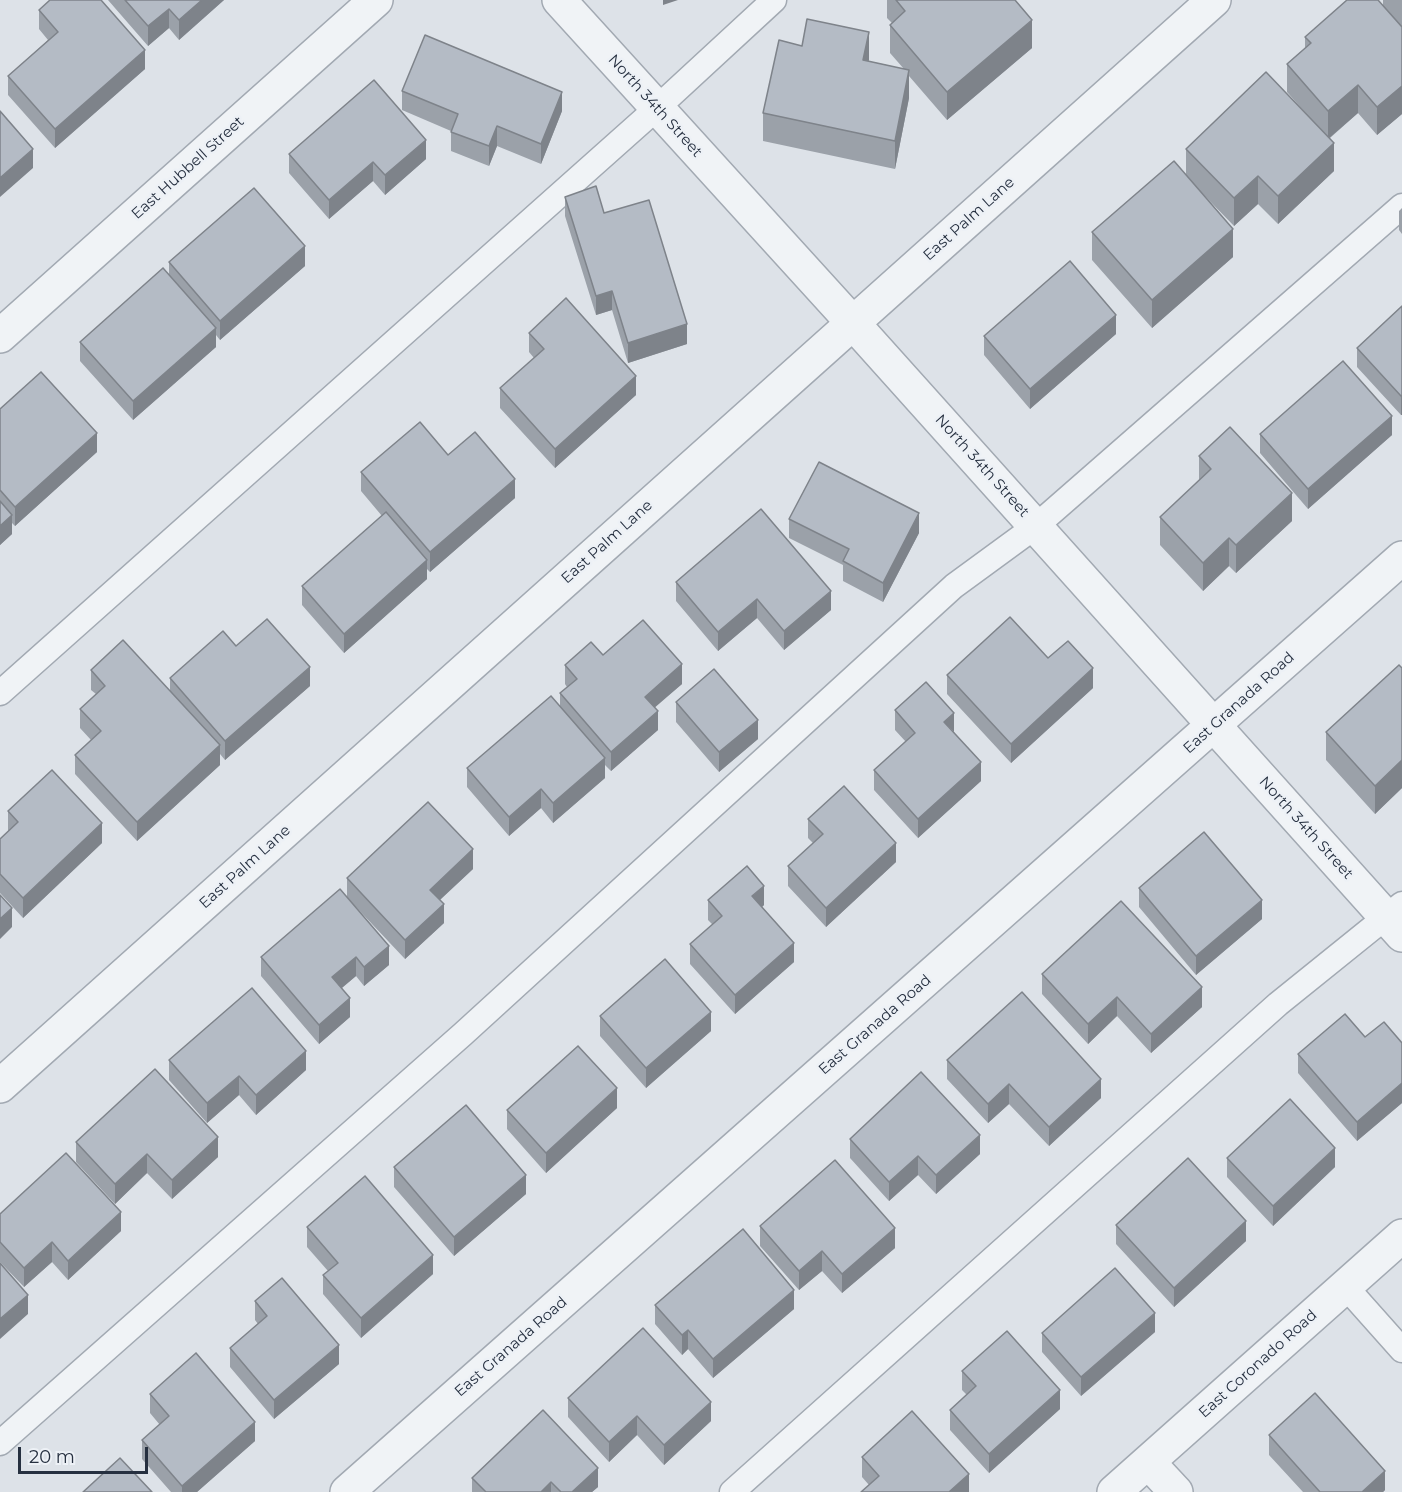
<!DOCTYPE html>
<html>
<head>
<meta charset="utf-8">
<style>
	body { margin:0 }
	#map { position:relative; width:1402px; height:1492px; overflow:hidden; background:#dde2e8; font-family:Montserrat,sans-serif }
	canvas { display:block }
	.scale { position:absolute; left:18px; top:1447px; width:130px; height:27px; box-sizing:border-box; border:3px solid #263040; border-top:0; padding-left:8px; font-size:18px; line-height:21px; white-space:nowrap; color:#263040; -webkit-text-stroke:4px #edf1f6; paint-order:stroke }
</style>
</head>
<body>
<div id="map">
<canvas width="1402" height="1492"></canvas>
<div class="scale">20 m</div>
</div>
<script>
const g = document.querySelector('canvas').getContext('2d');
g.lineJoin = 'round';
function shape(rows) {
  const path = new Path2D();
  for (const r of rows) {
    path.moveTo(r[0], r[1]);
    for (let i = 2; i < r.length; i += 2) path.lineTo(r[i], r[i + 1]);
  }
  return path;
}
function trace(path, color, width, dash) {
  g.strokeStyle = color;
  g.lineWidth = width;
  g.lineCap = dash ? 'butt' : 'round';
  g.setLineDash(dash || []);
  g.stroke(path);
}
function fill(path, color) {
  g.fillStyle = color;
  g.fill(path, 'evenodd');
}
function label(font, color, halo, rows, align = 'center') {
  g.font = font + ' Montserrat,sans-serif';
  g.lineWidth = 5;
  g.setLineDash([]);
  g.textBaseline = 'middle';
  g.strokeStyle = halo;
  g.fillStyle = color;
  for (const [text, x, y, turn = 0] of rows) {
    g.save();
    g.translate(x, y);
    g.rotate((+turn || 0) * Math.PI / 180);
    g.textAlign = isNaN(turn) ? turn : align;
    if (halo) g.strokeText(text, 0, 0);
    g.fillText(text, 0, 0);
    g.restore();
  }
}
const service = shape([
	[0,693,657,108,774,0],
	[1345,1286,1402,1350],
	[0,1443,463,1034,954,586,1036,526,1402,206],
	[732,1492,1278,1004,1402,904]
]);
const minor = shape([
	[559,0,852,322,1402,935],
	[0,336,376,0],
	[0,1086,1214,0],
	[1148,1462,1176,1492],
	[347,1492,1402,558],
	[1114,1492,1402,1236]
]);
trace(service, '#a2a9b2', 27);
trace(minor, '#a2a9b2', 36);
trace(service, '#f0f3f6', 24);
trace(minor, '#f0f3f6', 33);
fill(shape([
	[108,0,224,0,179,40,169,28,148,46],
	[887,0,1015,0,1032,48,947,120,909,76,909,98,895,169,763,141,763,113,802,46,904,69,890,53,890,25,892,23,887,18],
	[1383,0,1402,0,1402,114,1377,135,1358,113,1330,138,1334,171,1278,224,1258,204,1234,226,1198,189,1233,257,1152,328,1092,260,1092,232,1186,175,1186,149,1308,116,1287,92,1287,64,1305,48,1305,37,1383,5],
	[39,10,145,69,55,148,8,95,8,76,48,40,39,29],
	[402,91,562,111,541,164,497,146,489,166,451,151,451,131,402,110],
	[289,154,426,159,385,195,373,181,329,219,289,173],
	[565,197,687,344,628,363,612,310,596,315,565,216],
	[1402,208,1402,234,1399,230,1399,211],
	[169,262,305,266,220,340,216,335,216,347,133,420,80,361,80,342,169,274],
	[1402,306,1402,415,1401,415,1357,367,1357,348],
	[529,333,636,395,555,468,500,408,500,388,534,358,529,352],
	[1116,334,1030,409,984,355,984,336],
	[0,409,97,452,15,526,12,523,12,534,0,545],
	[1260,434,1392,435,1308,509,1260,453],
	[448,455,515,498,430,572,427,569,427,579,344,653,302,605,302,586,382,516,361,491,361,472],
	[1199,456,1292,521,1236,573,1229,566,1203,591,1160,545,1160,517,1199,481],
	[789,519,919,533,883,602,843,581,843,565,789,538],
	[676,582,831,610,784,650,757,618,718,651,676,601],
	[236,646,310,686,225,760,220,754,220,765,137,841,75,774,75,755,91,740,80,728,80,709,96,694,91,690,91,670,170,691,170,678],
	[603,655,682,684,654,707,658,730,611,771,605,765,605,778,553,823,541,808,509,836,467,787,467,768,560,706,560,693,567,687,565,684,565,665],
	[1048,658,1093,688,1011,763,947,694,947,675],
	[1402,668,1402,788,1375,814,1326,760,1326,732],
	[676,702,758,739,719,772,676,722],
	[895,710,954,732,981,781,918,838,874,790,874,770,906,742,895,730],
	[8,811,102,843,23,918,0,893,0,839,8,831],
	[808,819,896,862,826,927,788,886,788,866,813,843,808,838],
	[473,869,440,900,444,923,405,959,355,906,389,965,364,986,356,976,342,988,350,1017,319,1044,261,976,261,957,347,897,347,878],
	[1139,888,1262,919,1196,975,1139,907],
	[708,900,764,905,762,907,794,962,735,1014,690,964,690,944,713,925,708,920],
	[1042,974,1202,1007,1151,1053,1117,1016,1088,1044,1042,994],
	[600,1016,711,1031,646,1088,600,1036],
	[1365,1037,1402,1043,1402,1103,1357,1141,1298,1073,1298,1054],
	[169,1060,306,1070,256,1115,239,1095,207,1123,169,1080],
	[947,1060,1101,1098,1049,1146,1009,1104,988,1123,947,1079],
	[617,1108,546,1173,507,1129,507,1110],
	[850,1139,980,1154,936,1194,918,1175,889,1201,850,1158],
	[76,1142,218,1157,172,1199,147,1173,115,1204,76,1162],
	[1227,1158,1335,1167,1273,1226,1227,1177],
	[394,1167,526,1194,454,1256,394,1187],
	[0,1214,121,1231,68,1280,52,1262,24,1287,0,1262],
	[1116,1225,1246,1241,1174,1307,1116,1244],
	[760,1226,895,1248,842,1293,822,1271,799,1290,760,1246],
	[307,1227,433,1274,361,1338,323,1294,323,1275,328,1271,307,1247],
	[255,1301,339,1364,274,1419,230,1367,230,1348,258,1324,255,1320],
	[655,1305,794,1309,713,1378,688,1349,682,1355,655,1324],
	[1155,1332,1081,1396,1042,1352,1042,1333],
	[962,1371,1060,1409,989,1473,950,1430,950,1410,967,1395,962,1390],
	[150,1394,255,1441,197,1492,171,1492,142,1459,142,1440,160,1425,150,1413],
	[568,1398,711,1421,664,1465,637,1435,609,1462,568,1417],
	[543,1410,598,1487,592,1492,472,1492,472,1478],
	[1269,1435,1385,1490,1383,1492,1303,1492,1269,1455],
	[862,1457,969,1492,869,1485,862,1477]
]), '#9ba1a9');
fill(shape([
	[202,0,224,0,179,40,179,20],
	[663,0,678,0,663,5],
	[169,9,169,28,148,46,148,26],
	[1032,20,1032,48,947,120,947,92],
	[869,32,869,60,863,88,863,60],
	[145,50,145,69,55,148,55,129],
	[909,70,909,98,895,169,895,141],
	[1358,85,1358,113,1328,139,1328,111],
	[1402,86,1402,114,1377,135,1377,107],
	[562,92,562,111,541,164,541,144],
	[497,126,497,146,489,166,489,146],
	[426,140,426,159,385,195,385,175],
	[1334,143,1334,171,1278,224,1278,196],
	[33,149,33,168,0,197,0,178],
	[373,162,373,181,329,219,329,200],
	[1258,176,1258,204,1234,226,1234,198],
	[1233,229,1233,257,1152,328,1152,300],
	[305,246,305,266,220,340,220,321],
	[612,291,612,310,596,315,596,296],
	[1116,315,1116,334,1030,409,1030,389],
	[687,324,687,344,628,363,628,343],
	[216,328,216,347,133,420,133,401],
	[636,376,636,395,555,468,555,449],
	[1402,395,1402,415,1401,415,1401,396],
	[1392,416,1392,435,1308,509,1308,489],
	[97,433,97,452,15,526,15,507],
	[515,479,515,498,430,572,430,552],
	[1292,493,1292,521,1236,573,1236,545],
	[919,513,919,533,883,602,883,583],
	[12,515,12,534,0,545,0,526],
	[1229,538,1229,566,1203,591,1203,563],
	[427,560,427,579,344,653,344,634],
	[831,591,831,610,784,650,784,631],
	[757,599,757,618,718,651,718,632],
	[682,664,682,684,645,716,645,697],
	[310,667,310,686,225,760,225,741],
	[1093,668,1093,688,1011,763,1011,744],
	[658,711,658,730,611,771,611,752],
	[954,713,954,732,944,722],
	[758,720,758,739,719,772,719,752],
	[220,745,220,765,137,841,137,822],
	[605,758,605,778,553,823,553,803],
	[1402,760,1402,788,1375,814,1375,786],
	[981,762,981,781,918,838,918,819],
	[541,789,541,808,509,836,509,817],
	[102,823,102,843,23,918,23,898],
	[896,843,896,862,826,927,826,908],
	[473,849,473,869,430,909,430,890],
	[764,886,764,905,752,916,752,896],
	[1262,900,1262,919,1196,975,1196,956],
	[444,904,444,923,405,959,405,940],
	[12,908,12,927,0,939,0,919],
	[794,943,794,962,735,1014,735,995],
	[389,946,389,965,364,986,364,967],
	[356,957,356,976,332,996,332,977],
	[1202,987,1202,1007,1151,1053,1151,1034],
	[1117,997,1117,1016,1088,1044,1088,1024],
	[350,998,350,1017,319,1044,319,1025],
	[711,1012,711,1031,646,1088,646,1068],
	[306,1051,306,1070,256,1115,256,1095],
	[239,1076,239,1095,207,1123,207,1103],
	[1101,1079,1101,1098,1049,1146,1049,1127],
	[1402,1083,1402,1103,1357,1141,1357,1122],
	[1009,1084,1009,1104,988,1123,988,1104],
	[617,1088,617,1108,546,1173,546,1153],
	[980,1135,980,1154,936,1194,936,1175],
	[218,1137,218,1157,172,1199,172,1180],
	[1335,1148,1335,1167,1273,1226,1273,1206],
	[147,1154,147,1173,115,1204,115,1184],
	[918,1156,918,1175,889,1201,889,1182],
	[526,1175,526,1194,454,1256,454,1237],
	[121,1212,121,1231,68,1280,68,1261],
	[1246,1221,1246,1241,1174,1307,1174,1288],
	[895,1228,895,1248,842,1293,842,1274],
	[52,1242,52,1262,24,1287,24,1268],
	[822,1251,822,1271,799,1290,799,1271],
	[433,1255,433,1274,361,1338,361,1318],
	[794,1290,794,1309,713,1378,713,1359],
	[28,1295,28,1314,0,1339,0,1319],
	[1155,1313,1155,1332,1081,1396,1081,1377],
	[688,1330,688,1349,682,1355,682,1335],
	[339,1345,339,1364,274,1419,274,1400],
	[1060,1390,1060,1409,989,1473,989,1454],
	[711,1402,711,1421,664,1465,664,1445],
	[637,1416,637,1435,609,1462,609,1442],
	[255,1422,255,1441,197,1492,182,1492,182,1486],
	[598,1468,598,1487,592,1492,572,1492],
	[1385,1471,1385,1490,1383,1492,1362,1492],
	[969,1474,969,1492,949,1492],
	[551,1482,551,1492,541,1492]
]), '#7e838a');
const building = shape([
	[50,0,101,0,145,50,55,129,8,76,58,32,39,10,50,0],
	[125,0,202,0,179,20,169,9,148,26,125,0],
	[896,0,1015,0,1032,20,947,92,890,25,905,11,896,0],
	[1347,0,1378,0,1402,27,1402,86,1377,107,1358,85,1328,111,1287,64,1311,43,1305,37,1347,0],
	[807,19,869,32,863,60,909,70,895,141,763,113,779,40,802,46,807,19],
	[425,35,562,92,541,144,497,126,489,146,451,132,458,114,402,91,425,35],
	[1266,72,1334,143,1278,196,1258,176,1234,198,1186,149,1266,72],
	[374,80,426,140,385,175,373,162,329,200,289,154,374,80],
	[0,111,33,149,0,178,0,111],
	[1174,161,1233,229,1152,300,1092,232,1174,161],
	[596,186,604,213,649,200,687,324,628,343,612,291,596,296,565,197,596,186],
	[254,188,305,246,220,321,169,262,254,188],
	[1070,261,1116,315,1030,389,984,336,1070,261],
	[163,268,216,328,133,401,80,342,163,268],
	[566,298,636,376,555,449,500,388,544,349,529,333,566,298],
	[1402,306,1402,395,1401,396,1357,348,1402,306],
	[1343,361,1392,416,1308,489,1260,434,1343,361],
	[41,372,97,433,15,507,0,490,0,409,41,372],
	[420,422,448,455,475,432,515,479,430,552,361,472,420,422],
	[1230,427,1292,493,1236,545,1229,538,1203,563,1160,517,1211,469,1199,456,1230,427],
	[819,462,919,513,883,583,843,561,849,549,789,519,819,462],
	[0,501,12,515,0,526,0,501],
	[761,509,831,591,784,631,757,599,718,632,676,582,761,509],
	[386,512,427,560,344,634,302,586,386,512],
	[1010,617,1048,658,1068,641,1093,668,1011,744,947,675,1010,617],
	[267,619,310,667,225,741,170,678,223,631,236,646,267,619],
	[643,620,682,664,645,697,658,711,611,752,560,693,577,679,565,665,591,642,603,655,643,620],
	[123,640,220,745,137,822,75,755,101,731,80,709,105,686,91,670,123,640],
	[1399,665,1402,668,1402,760,1375,786,1326,732,1399,665],
	[714,669,758,720,719,752,676,702,714,669],
	[926,682,954,713,944,722,981,762,918,819,874,770,915,733,895,710,926,682],
	[551,696,605,758,553,803,541,789,509,817,467,768,551,696],
	[52,770,102,823,23,898,0,874,0,839,18,822,8,811,52,770],
	[844,786,896,843,826,908,788,866,823,834,808,819,844,786],
	[428,802,473,849,430,890,444,904,405,940,347,878,428,802],
	[1204,832,1262,900,1196,956,1139,888,1204,832],
	[747,866,764,886,752,896,794,943,735,995,690,944,722,916,708,900,747,866],
	[340,889,389,946,364,967,356,957,332,977,350,998,319,1025,261,957,340,889],
	[0,895,12,908,0,919,0,895],
	[1121,901,1202,987,1151,1034,1117,997,1088,1024,1042,974,1121,901],
	[665,959,711,1012,646,1068,600,1016,665,959],
	[252,988,306,1051,256,1095,239,1076,207,1103,169,1060,252,988],
	[1022,992,1101,1079,1049,1127,1009,1084,988,1104,947,1060,1022,992],
	[1345,1014,1365,1037,1384,1022,1402,1043,1402,1083,1357,1122,1298,1054,1345,1014],
	[578,1046,617,1088,546,1153,507,1110,578,1046],
	[155,1069,218,1137,172,1180,147,1154,115,1184,76,1142,155,1069],
	[921,1072,980,1135,936,1175,918,1156,889,1182,850,1139,921,1072],
	[1290,1099,1335,1148,1273,1206,1227,1158,1290,1099],
	[466,1105,526,1175,454,1237,394,1167,466,1105],
	[66,1153,121,1212,68,1261,52,1242,24,1268,0,1242,0,1214,66,1153],
	[1188,1158,1246,1221,1174,1288,1116,1225,1188,1158],
	[835,1160,895,1228,842,1274,822,1251,799,1271,760,1226,835,1160],
	[365,1176,433,1255,361,1318,323,1275,338,1263,307,1227,365,1176],
	[743,1229,794,1290,713,1359,688,1330,682,1335,655,1305,743,1229],
	[0,1263,28,1295,0,1319,0,1263],
	[1115,1268,1155,1313,1081,1377,1042,1333,1115,1268],
	[282,1278,339,1345,274,1400,230,1348,267,1316,255,1301,282,1278],
	[643,1328,711,1402,664,1445,637,1416,609,1442,568,1398,643,1328],
	[1007,1331,1060,1390,989,1454,950,1410,976,1386,962,1371,1007,1331],
	[196,1353,255,1422,182,1486,142,1440,169,1416,150,1394,196,1353],
	[1315,1393,1385,1471,1362,1492,1320,1492,1269,1435,1315,1393],
	[543,1410,598,1468,572,1492,561,1492,551,1482,541,1492,486,1492,472,1478,543,1410],
	[912,1411,969,1474,949,1492,861,1492,879,1476,862,1457,912,1411],
	[120,1458,152,1492,83,1492,120,1458]
]);
fill(building, '#b4bbc5');
trace(building, '#7e838a', 1.5);
label('15px', '#263040', '#edf1f6', [
	["North 34th Street",655,106,48],
	["East Hubbell Street",188,168,-42],
	["East Palm Lane",969,219,-42],
	["North 34th Street",982,466,48],
	["East Palm Lane",607,542,-42],
	["East Granada Road",1239,703,-42],
	["North 34th Street",1306,828,48],
	["East Palm Lane",245,867,-42],
	["East Granada Road",875,1025,-41],
	["East Granada Road",511,1347,-41],
	["East Coronado Road",1258,1364,-42]
]);
</script>
</body>
</html>
